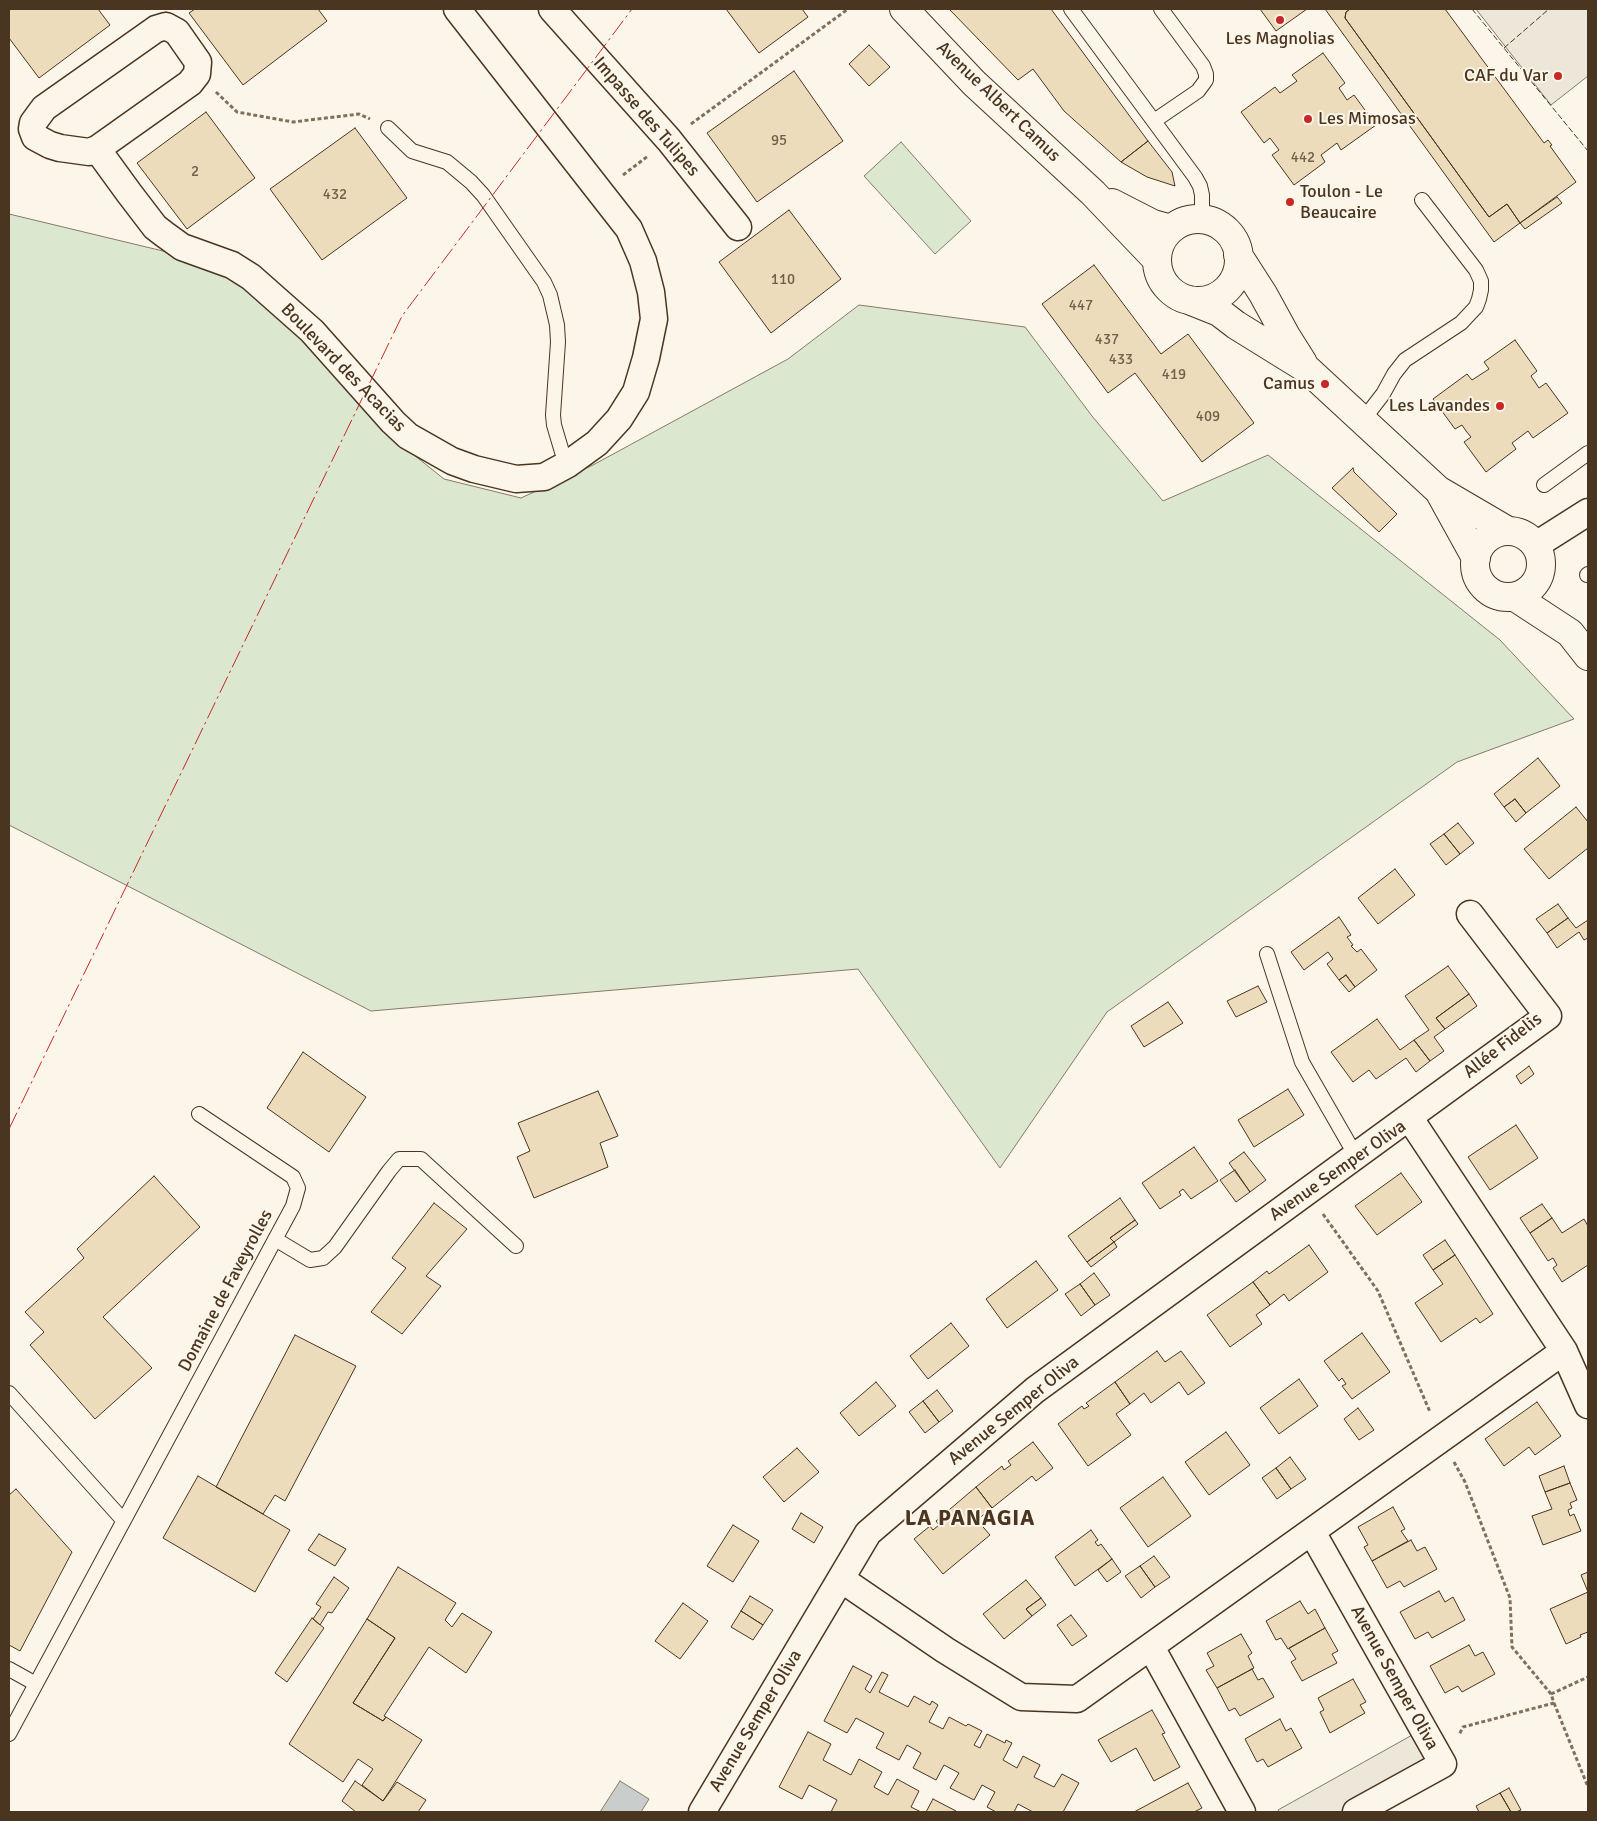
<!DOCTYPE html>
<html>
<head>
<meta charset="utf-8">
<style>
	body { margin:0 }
	#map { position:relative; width:1597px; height:1821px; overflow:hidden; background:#fbf6e9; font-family:Signika,sans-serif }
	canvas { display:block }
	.frame { position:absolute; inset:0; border:10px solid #4a3520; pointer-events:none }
</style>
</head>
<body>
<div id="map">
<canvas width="1597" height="1821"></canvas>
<div class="frame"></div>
</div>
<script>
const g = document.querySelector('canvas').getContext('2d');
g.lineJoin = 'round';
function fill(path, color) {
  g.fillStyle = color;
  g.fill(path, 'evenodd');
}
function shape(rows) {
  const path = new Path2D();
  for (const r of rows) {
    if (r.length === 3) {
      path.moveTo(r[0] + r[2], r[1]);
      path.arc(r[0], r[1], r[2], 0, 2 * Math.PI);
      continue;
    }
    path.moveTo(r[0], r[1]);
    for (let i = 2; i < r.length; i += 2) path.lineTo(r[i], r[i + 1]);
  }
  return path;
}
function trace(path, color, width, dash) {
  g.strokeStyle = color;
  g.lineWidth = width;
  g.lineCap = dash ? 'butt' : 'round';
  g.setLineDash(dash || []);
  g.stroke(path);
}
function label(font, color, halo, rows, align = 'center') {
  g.font = font + ' Signika,sans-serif';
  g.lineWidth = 4;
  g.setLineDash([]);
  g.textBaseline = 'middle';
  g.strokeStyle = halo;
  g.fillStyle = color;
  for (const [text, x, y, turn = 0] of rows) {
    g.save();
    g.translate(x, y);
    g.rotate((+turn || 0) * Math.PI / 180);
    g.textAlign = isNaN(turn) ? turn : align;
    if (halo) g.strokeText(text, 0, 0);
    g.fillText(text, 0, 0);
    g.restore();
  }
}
const green = shape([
	[901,142,971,221,935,254,864,176,901,142],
	[9,214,217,264,271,289,384,431,444,479,521,498,593,465,788,359,859,305,1025,327,1092,416,1163,501,1268,455,1500,640,1574,719,1457,762,1107,1012,1000,1168,858,969,371,1011,9,825,9,214]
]);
fill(green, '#dce7d0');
trace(green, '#887966', 1);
const parking = shape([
	[1476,9,1588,9,1588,76,1551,105,1476,9],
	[1423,1729,1443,1764,1356,1812,1279,1812,1278,1810,1423,1729]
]);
fill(parking, '#ede7d9');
trace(parking, '#887966', 1);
const water = shape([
	[620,1781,649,1799,641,1812,600,1812,620,1781]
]);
fill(water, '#c9cecd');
trace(water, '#887966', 1);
const building = shape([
	[9,9,98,9,110,25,39,78,9,38,9,9],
	[195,9,318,9,327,21,243,85,189,13,195,9],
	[726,9,802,9,808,17,759,53,726,9],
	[949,9,1051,9,1148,141,1121,162,1064,111,1033,69,1018,80,949,9],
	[1260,9,1307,9,1276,31,1260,9],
	[1325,9,1350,9,1346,12,1345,18,1489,217,1507,204,1520,223,1494,242,1325,9],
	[1350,9,1445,9,1544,143,1548,140,1552,145,1550,146,1576,182,1520,223,1507,204,1489,217,1345,18,1346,12,1350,9],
	[869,45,890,67,869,86,849,64,869,45],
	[1323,53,1345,83,1339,88,1347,100,1354,95,1376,125,1341,150,1337,143,1321,155,1325,162,1294,185,1272,155,1279,150,1270,138,1264,143,1241,112,1275,87,1280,93,1297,81,1292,75,1323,53],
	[794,71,843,141,757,202,707,133,794,71],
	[206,112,255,178,187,229,137,163,206,112],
	[355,128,407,198,322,260,270,189,355,128],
	[1148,141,1172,172,1175,186,1147,177,1121,162,1148,141],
	[1557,197,1562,203,1525,229,1520,223,1557,197],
	[789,210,841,279,771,333,719,262,789,210],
	[1094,265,1161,354,1188,334,1254,423,1202,462,1135,373,1108,393,1042,304,1094,265],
	[1515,340,1537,371,1531,376,1539,388,1546,383,1568,413,1533,438,1528,431,1512,443,1516,449,1486,472,1464,442,1471,437,1466,431,1462,425,1455,429,1433,399,1467,374,1472,380,1489,369,1484,362,1515,340],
	[1353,468,1354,472,1397,514,1379,532,1332,488,1353,468],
	[1538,758,1560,786,1526,813,1515,799,1504,807,1494,794,1538,758],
	[1515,799,1526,813,1516,822,1504,807,1515,799],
	[1576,807,1588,822,1588,848,1549,879,1524,849,1576,807],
	[1458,823,1474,843,1460,854,1444,834,1458,823],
	[1444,834,1460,854,1446,865,1430,844,1444,834],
	[1395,869,1415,895,1378,924,1358,898,1395,869],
	[1558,904,1568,918,1547,933,1536,919,1558,904],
	[1339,917,1351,935,1347,937,1353,945,1351,946,1357,952,1361,949,1377,970,1355,987,1346,975,1339,980,1327,964,1333,959,1328,952,1304,970,1291,952,1339,917],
	[1568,918,1576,928,1588,920,1588,938,1584,940,1579,932,1557,948,1547,933,1568,918],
	[1448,966,1469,994,1436,1018,1445,1029,1434,1037,1444,1051,1430,1061,1414,1040,1429,1030,1405,996,1448,966],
	[1346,975,1355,987,1349,992,1339,980,1346,975],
	[1258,986,1267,1002,1236,1017,1227,1001,1258,986],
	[1469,994,1477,1006,1445,1029,1436,1018,1469,994],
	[1168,1002,1183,1023,1144,1047,1131,1026,1168,1002],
	[1377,1019,1400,1050,1414,1040,1430,1061,1416,1072,1406,1058,1376,1079,1369,1070,1353,1082,1331,1052,1377,1019],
	[303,1052,366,1097,329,1152,267,1108,303,1052],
	[1529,1066,1534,1074,1521,1084,1516,1076,1529,1066],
	[1288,1089,1304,1115,1254,1147,1238,1120,1288,1089],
	[598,1091,618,1136,600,1143,608,1167,534,1198,517,1157,530,1151,518,1123,598,1091],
	[1516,1125,1538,1158,1490,1190,1468,1157,1516,1125],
	[1194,1147,1218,1181,1191,1199,1183,1189,1179,1192,1181,1195,1160,1209,1142,1183,1194,1147],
	[1244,1152,1266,1180,1250,1192,1229,1163,1244,1152],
	[1235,1170,1250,1192,1236,1202,1220,1180,1235,1170],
	[1401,1173,1422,1202,1377,1235,1355,1206,1401,1173],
	[154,1176,200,1227,103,1317,152,1368,95,1419,30,1345,44,1332,25,1312,84,1258,77,1249,154,1176],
	[1120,1198,1135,1220,1110,1238,1114,1242,1087,1262,1068,1236,1120,1198],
	[434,1203,467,1229,426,1276,441,1286,402,1334,371,1312,406,1268,392,1258,434,1203],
	[1542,1204,1552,1218,1530,1233,1520,1218,1542,1204],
	[1552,1218,1562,1233,1584,1219,1588,1226,1588,1265,1562,1282,1553,1268,1557,1265,1553,1258,1548,1261,1530,1233,1552,1218],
	[1135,1220,1138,1224,1114,1242,1110,1238,1135,1220],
	[1445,1240,1455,1255,1433,1270,1423,1255,1445,1240],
	[1114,1242,1117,1247,1091,1267,1087,1262,1114,1242],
	[1309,1245,1328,1272,1289,1301,1284,1294,1270,1305,1253,1282,1267,1271,1269,1274,1309,1245],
	[1455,1255,1493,1314,1480,1323,1476,1318,1441,1342,1415,1303,1443,1284,1433,1270,1455,1255],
	[1036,1261,1058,1290,1007,1328,986,1299,1036,1261],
	[1094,1273,1110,1295,1095,1305,1080,1284,1094,1273],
	[1253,1282,1270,1305,1256,1315,1262,1324,1230,1347,1207,1315,1253,1282],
	[1080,1284,1095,1305,1081,1316,1065,1294,1080,1284],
	[951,1323,969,1346,928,1379,910,1356,951,1323],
	[1362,1333,1390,1372,1352,1399,1342,1386,1346,1384,1342,1378,1339,1381,1324,1361,1362,1333],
	[295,1335,356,1366,285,1501,275,1495,263,1514,216,1487,295,1335],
	[1157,1351,1165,1362,1181,1351,1205,1383,1188,1395,1179,1382,1151,1403,1144,1393,1130,1404,1115,1382,1157,1351],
	[1299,1379,1318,1406,1279,1434,1260,1408,1299,1379],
	[876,1382,896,1406,859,1436,840,1413,876,1382],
	[1115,1382,1130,1404,1116,1414,1131,1435,1088,1466,1058,1424,1082,1406,1084,1409,1089,1406,1086,1403,1115,1382],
	[937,1390,953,1411,939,1422,923,1401,937,1390],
	[923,1401,939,1422,925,1433,909,1412,923,1401],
	[1537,1402,1561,1436,1535,1455,1529,1447,1504,1466,1485,1439,1537,1402],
	[1358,1408,1374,1430,1359,1440,1344,1419,1358,1408],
	[1226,1432,1250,1465,1209,1495,1185,1462,1226,1432],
	[1033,1442,1053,1468,1036,1481,1032,1476,992,1508,976,1487,1002,1466,1004,1470,1011,1465,1008,1461,1033,1442],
	[797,1448,819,1472,784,1502,763,1477,797,1448],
	[1290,1457,1306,1479,1291,1489,1276,1468,1290,1457],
	[1564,1466,1570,1483,1545,1492,1539,1476,1564,1466],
	[1276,1468,1291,1489,1277,1499,1262,1478,1276,1468],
	[198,1476,290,1530,255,1592,163,1538,198,1476],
	[1163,1477,1191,1516,1148,1547,1120,1508,1163,1477],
	[1570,1483,1577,1500,1570,1503,1572,1508,1568,1510,1570,1516,1574,1514,1581,1531,1543,1545,1532,1516,1552,1509,1545,1492,1570,1483],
	[976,1487,992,1508,977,1520,990,1535,943,1574,914,1539,930,1526,933,1530,939,1525,936,1521,976,1487],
	[16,1489,72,1552,20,1651,9,1645,9,1495,16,1489],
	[1393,1507,1405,1529,1401,1531,1408,1541,1372,1561,1364,1547,1368,1545,1358,1527,1393,1507],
	[801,1513,823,1527,814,1543,792,1529,801,1513],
	[733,1525,759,1541,733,1582,707,1566,733,1525],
	[1091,1530,1098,1540,1095,1542,1098,1546,1101,1544,1112,1559,1075,1586,1055,1557,1091,1530],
	[319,1534,346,1549,335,1566,308,1550,319,1534],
	[1411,1540,1417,1551,1425,1547,1437,1569,1404,1587,1400,1581,1387,1588,1372,1561,1411,1540],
	[1154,1556,1170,1577,1155,1587,1140,1566,1154,1556],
	[1112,1559,1121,1572,1107,1582,1098,1570,1112,1559],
	[1140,1566,1155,1587,1141,1598,1125,1576,1140,1566],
	[398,1567,456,1603,445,1620,452,1627,462,1613,492,1632,466,1673,429,1647,384,1716,386,1717,383,1721,353,1703,395,1638,367,1619,398,1567],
	[1588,1572,1588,1632,1580,1635,1581,1637,1566,1644,1550,1609,1588,1592,1581,1575,1588,1572],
	[334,1577,349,1588,332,1613,328,1612,320,1625,313,1619,321,1607,316,1604,334,1577],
	[1026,1580,1041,1598,1026,1609,1032,1616,1004,1639,983,1614,1026,1580],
	[1439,1591,1445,1602,1453,1597,1465,1620,1432,1638,1428,1632,1415,1639,1400,1612,1439,1591],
	[750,1596,773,1610,763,1625,741,1611,750,1596],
	[1041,1598,1046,1605,1032,1616,1026,1609,1041,1598],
	[1300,1601,1308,1614,1315,1609,1325,1628,1288,1649,1281,1638,1276,1640,1266,1621,1300,1601],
	[683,1603,708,1621,680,1659,655,1641,683,1603],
	[741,1611,763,1625,753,1640,731,1627,741,1611],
	[1071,1615,1087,1636,1072,1646,1057,1625,1071,1615],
	[312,1618,324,1628,287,1682,275,1673,312,1618],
	[367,1619,395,1638,353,1703,383,1721,386,1717,422,1740,383,1801,362,1785,373,1769,358,1759,343,1782,289,1744,367,1619],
	[1325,1628,1338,1651,1332,1654,1337,1663,1302,1681,1291,1662,1296,1659,1289,1648,1325,1628],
	[1241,1634,1252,1653,1248,1656,1254,1668,1217,1688,1206,1670,1214,1666,1207,1653,1241,1634],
	[1469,1645,1475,1656,1483,1652,1495,1674,1462,1692,1458,1686,1445,1693,1430,1666,1469,1645],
	[853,1666,872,1676,865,1689,870,1693,882,1672,888,1675,879,1692,908,1707,914,1696,930,1705,932,1701,938,1705,929,1722,943,1729,949,1717,966,1726,968,1724,982,1731,974,1745,980,1748,987,1734,1005,1743,1006,1740,1012,1743,1003,1760,1017,1768,1023,1756,1040,1765,1034,1777,1054,1787,1062,1774,1079,1783,1063,1812,1033,1812,1018,1804,1014,1812,996,1812,987,1807,995,1792,982,1785,974,1800,950,1788,959,1773,944,1765,936,1780,913,1768,921,1753,907,1745,899,1760,876,1748,884,1733,856,1718,847,1733,824,1721,853,1666],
	[1252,1669,1258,1680,1263,1678,1274,1697,1240,1716,1235,1708,1229,1711,1217,1688,1252,1669],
	[1353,1679,1366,1702,1360,1705,1365,1713,1330,1733,1320,1712,1324,1710,1318,1698,1353,1679],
	[1152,1710,1165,1733,1162,1734,1180,1767,1154,1781,1136,1748,1111,1762,1098,1740,1152,1710],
	[1280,1719,1286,1731,1291,1728,1302,1748,1268,1767,1263,1759,1257,1762,1245,1739,1280,1719],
	[808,1732,831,1744,823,1760,851,1775,859,1759,882,1772,874,1787,888,1795,897,1779,919,1791,911,1807,921,1812,831,1812,837,1800,809,1785,802,1799,779,1787,808,1732],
	[355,1781,383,1801,397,1782,426,1800,418,1812,356,1812,342,1801,355,1781],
	[1188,1783,1202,1808,1194,1812,1134,1812,1188,1783],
	[1509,1788,1521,1810,1516,1812,1511,1812,1500,1793,1509,1788],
	[1500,1793,1511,1812,1479,1812,1476,1806,1500,1793],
	[933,1799,956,1811,956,1812,926,1812,933,1799]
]);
fill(building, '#ecdcbc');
trace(building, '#4a3520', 1);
const lane = shape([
	[1071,9,1195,177,1200,186,1202,195,1202,220],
	[1154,121,1198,91,1206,80,1206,74,1203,66,1161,9],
	[388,128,412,151,447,162,471,182,483,195,544,282,550,295,557,325,558,342,553,415,554,425,562,452,568,464],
	[1363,420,1383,394,1394,374,1405,360,1461,323,1476,307,1479,299,1481,290,1481,281,1476,270,1422,200],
	[1544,485,1588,453],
	[1587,575,1588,574],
	[1267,954,1302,1062,1356,1156],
	[275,1239,310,1260,323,1258,335,1247,389,1171,399,1159,421,1159,516,1246],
	[9,1393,123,1520],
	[9,1669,36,1684],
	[9,1734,293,1206,298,1188,293,1177,199,1114]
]);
const street = shape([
	[552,9,669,140,738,227],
	[166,26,177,32,198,62,197,74,190,83,97,149,89,152,60,148,50,145,35,137,32,129,33,123,44,108,156,29,166,26],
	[97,149,129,193,155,227,164,234,182,247,232,265,251,277,312,331,393,422,408,436,452,461,474,469,516,479,544,477,568,464,597,443,619,419,636,392,646,358,654,319,651,292,643,261,629,229,457,9],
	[1536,545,1588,512],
	[1409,1117,1548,1016,1470,914],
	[1564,1351,1588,1405],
	[1312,1532,1443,1764,1356,1812],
	[1151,1647,1242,1812],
	[702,1812,868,1533,1035,1390,1409,1117,1564,1351,1077,1699,1021,1697,945,1650,841,1579]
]);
const secondary = shape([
	[904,9,974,83,1093,193,1156,259],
	[1112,203,1153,224,1171,229],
	[1198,260,41],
	[1238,255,1263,294,1286,336,1303,363],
	[1189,300,1219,312,1236,325,1307,369,1438,490,1508,531],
	[1439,491,1476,558],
	[1508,564,33],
	[1515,597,1570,633,1588,656]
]);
trace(lane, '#4a3520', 16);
trace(street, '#4a3520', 29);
trace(secondary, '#4a3520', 30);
trace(shape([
	[216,92,237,112,293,122,359,114,370,119],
	[691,124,848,9],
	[623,175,648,156],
	[1323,1214,1378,1291,1430,1412],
	[1454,1462,1465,1482,1510,1598,1512,1647,1551,1694,1554,1703,1463,1727,1459,1735],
	[1551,1694,1588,1677],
	[1554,1703,1588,1787]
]), '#7f6f5c', 3, [4, 2.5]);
trace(lane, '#fbf6e9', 14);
trace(street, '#fbf6e9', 26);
trace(secondary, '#fbf6e9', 28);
trace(shape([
	[1472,9,1588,151],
	[1504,48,1549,9]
]), '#4a3520', 1, [6, 2.5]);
trace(shape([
	[9,1129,402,316,632,9]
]), '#c62828', 1, [18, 4, 2.5, 4]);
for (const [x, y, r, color] of [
	[1280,20,5,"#c62828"],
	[1558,76,5,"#c62828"],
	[1308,119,5,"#c62828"],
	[1290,202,5,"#c62828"],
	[1325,384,5,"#c62828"],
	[1500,406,5,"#c62828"]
]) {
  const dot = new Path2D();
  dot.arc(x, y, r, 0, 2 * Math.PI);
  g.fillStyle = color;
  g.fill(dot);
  trace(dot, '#fbf6e9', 2);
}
label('15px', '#725f47', null, [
	["95",779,141],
	["442",1303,158],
	["2",195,172],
	["432",335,195],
	["110",783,280],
	["447",1081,306],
	["437",1107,340],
	["433",1121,360],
	["419",1174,375],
	["409",1208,417]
]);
label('18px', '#4a3520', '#fbf6e9', [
	["Les Magnolias",1280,39,"center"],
	["CAF du Var",1548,76],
	["Les Mimosas",1318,119,"left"],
	["Toulon - Le",1300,192,"left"],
	["Beaucaire",1300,213,"left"],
	["Camus",1315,384],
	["Les Lavandes",1490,406]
], 'right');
label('18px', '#4a3520', '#fbf6e9', [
	["Avenue Albert Camus",998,102,44],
	["Impasse des Tulipes",646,117,49],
	["Boulevard des Acacias",343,368,46],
	["Allée Fidelis",1503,1046,-38],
	["Avenue Semper Oliva",1338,1171,-35],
	["Domaine de Faveyrolles",226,1291,-62],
	["Avenue Semper Oliva",1014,1411,-39],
	["Avenue Semper Oliva",1394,1678,61],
	["Avenue Semper Oliva",756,1721,-59]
]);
g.letterSpacing = '1px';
label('bold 22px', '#4a3520', '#fbf6e9', [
	["LA PANAGIA",970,1519]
]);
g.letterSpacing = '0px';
</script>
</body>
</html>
